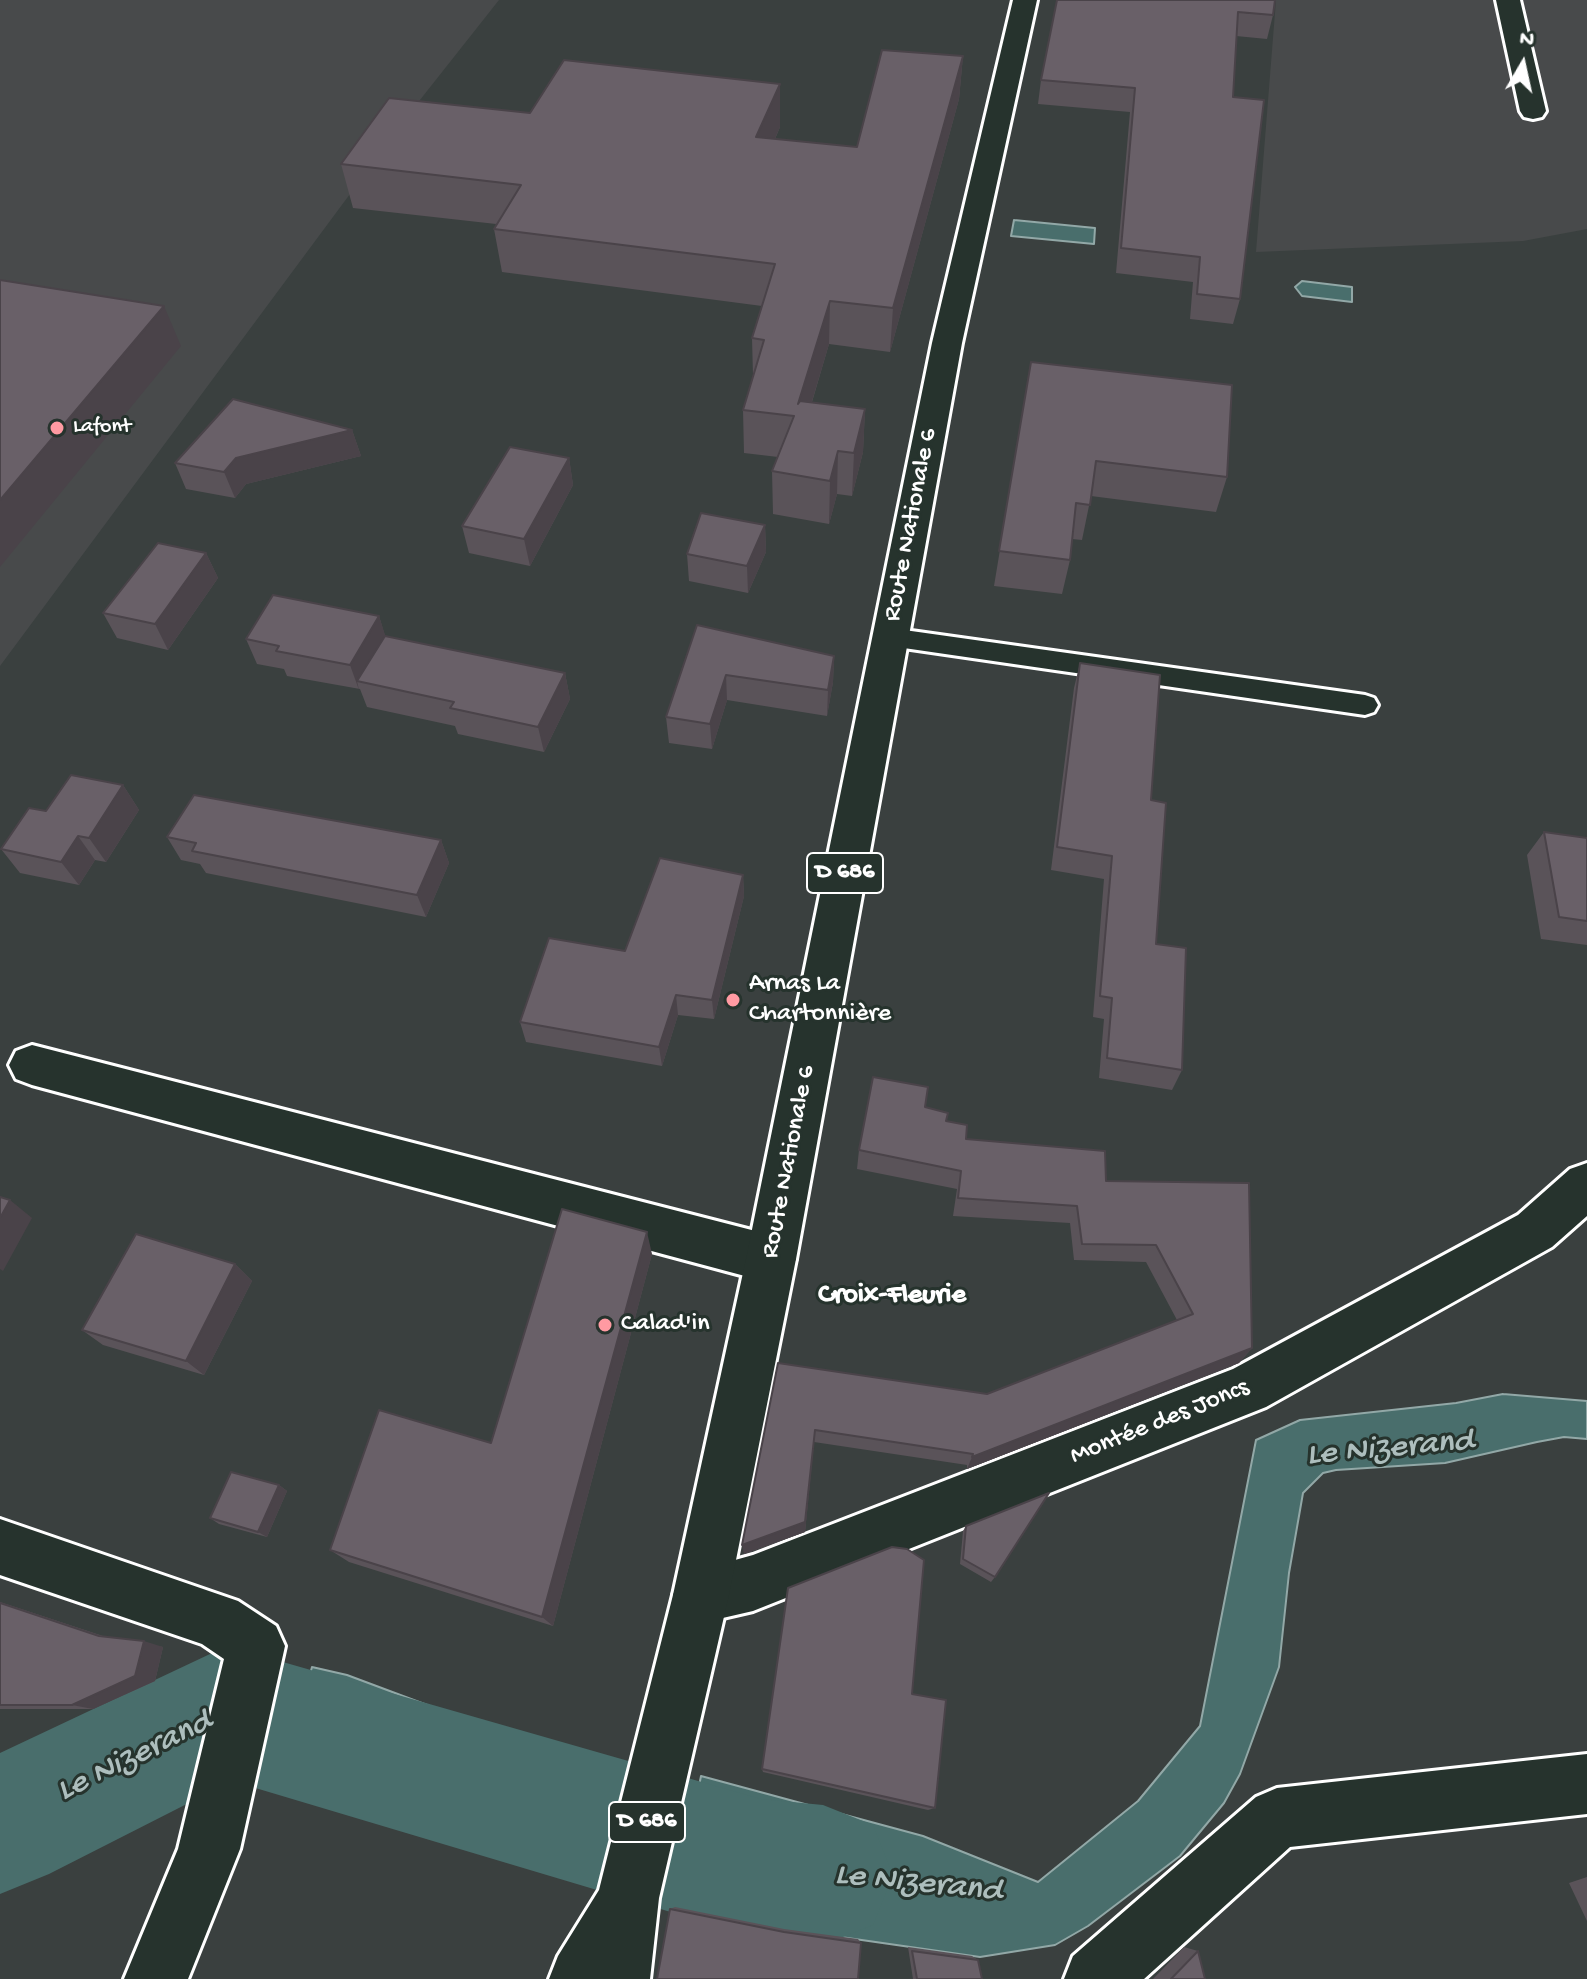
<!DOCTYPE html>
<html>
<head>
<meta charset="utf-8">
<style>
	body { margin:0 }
	#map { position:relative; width:1587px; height:1979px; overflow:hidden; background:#3a403f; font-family:"Gochi Hand",sans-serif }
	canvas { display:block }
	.north { position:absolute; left:1483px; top:24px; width:80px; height:80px; -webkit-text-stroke:6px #26332d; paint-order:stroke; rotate:9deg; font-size:22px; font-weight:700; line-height:32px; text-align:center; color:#fff }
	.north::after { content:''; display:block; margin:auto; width:28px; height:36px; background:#fff; clip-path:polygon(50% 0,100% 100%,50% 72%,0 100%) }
</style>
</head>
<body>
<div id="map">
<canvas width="1587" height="1979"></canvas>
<div class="north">N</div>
</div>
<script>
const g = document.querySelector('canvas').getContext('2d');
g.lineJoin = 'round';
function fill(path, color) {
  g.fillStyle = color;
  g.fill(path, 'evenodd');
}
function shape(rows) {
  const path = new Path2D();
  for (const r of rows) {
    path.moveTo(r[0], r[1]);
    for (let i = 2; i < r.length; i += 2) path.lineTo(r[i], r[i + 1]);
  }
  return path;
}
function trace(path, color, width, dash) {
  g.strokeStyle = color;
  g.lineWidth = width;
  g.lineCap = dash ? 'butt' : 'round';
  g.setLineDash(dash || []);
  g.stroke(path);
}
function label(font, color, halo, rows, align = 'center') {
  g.font = font + ' "Gochi Hand",sans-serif';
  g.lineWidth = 6;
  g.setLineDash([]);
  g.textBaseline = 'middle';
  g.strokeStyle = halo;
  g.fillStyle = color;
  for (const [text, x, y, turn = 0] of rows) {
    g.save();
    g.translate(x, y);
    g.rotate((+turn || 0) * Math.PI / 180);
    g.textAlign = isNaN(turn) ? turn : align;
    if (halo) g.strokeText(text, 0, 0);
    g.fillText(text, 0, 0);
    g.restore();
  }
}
fill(shape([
	[0,0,499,0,416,105,0,666],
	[1276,0,1587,0,1587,229,1523,241,1256,252]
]), '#484a4b');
const water = shape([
	[1014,220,1095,228,1094,244,1011,236,1014,220],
	[1302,281,1352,287,1352,302,1302,296,1295,287,1302,281],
	[1503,1394,1587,1401,1587,1439,1564,1437,1537,1442,1445,1463,1336,1470,1323,1473,1303,1493,1289,1573,1279,1667,1240,1774,1224,1803,1180,1856,1088,1926,1055,1945,980,1957,778,1928,675,1907,701,1776,923,1836,1038,1882,1138,1801,1200,1726,1256,1440,1300,1420,1456,1403,1503,1394],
	[312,1667,347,1675,502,1733,537,1751,511,1850,369,1789,280,1780,312,1667],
	[183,1699,196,1702,172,1773,147,1765,0,1848,0,1785,116,1728,132,1709,183,1699]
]);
fill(water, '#496e6c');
trace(water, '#92a8a7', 2);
fill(shape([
	[227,1646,761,1799,823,1805,873,1825,893,1875,873,1925,823,1945,761,1939,232,1781,49,1874,0,1894,0,1753,227,1646]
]), '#496e6c');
const service = shape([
	[890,628,1365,695,1374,698,1378,705,1374,712,1365,715,890,646,881,643,877,637,881,631,890,628]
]);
const minor = shape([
	[1496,0,1520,0,1546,111,1542,117,1533,119,1524,117,1520,111,1496,0],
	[32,1045,771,1235,788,1242,796,1259,788,1276,771,1283,32,1085,16,1079,9,1065,16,1051,32,1045],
	[1587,1163,1587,1216,1552,1247,1266,1407,753,1611,701,1623,681,1615,673,1595,681,1575,753,1555,1233,1369,1518,1215,1570,1169,1587,1163],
	[1587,1754,1587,1814,1290,1847,1144,1979,1064,1979,1073,1956,1256,1797,1277,1788,1587,1754]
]);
const tertiary = shape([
	[0,1519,238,1601,276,1626,285,1646,240,1849,188,1979,124,1979,178,1849,224,1659,202,1644,0,1575,0,1519]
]);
const primary = shape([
	[1013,0,1037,0,962,343,796,1259,729,1595,659,1898,650,1979,549,1979,558,1956,599,1890,673,1595,746,1259,932,343,1013,0]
]);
trace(service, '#fff', 6);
trace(minor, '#fff', 6);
trace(tertiary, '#fff', 6);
trace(primary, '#fff', 6);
fill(service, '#26332d');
fill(minor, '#26332d');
fill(tertiary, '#26332d');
fill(primary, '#26332d');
fill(shape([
	[1057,0,1273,15,1267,39,1236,36,1233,97,1240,299,1233,324,1190,319,1193,282,1116,273,1130,112,1038,104,1041,80],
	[963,56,959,99,890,352,829,344,812,402,865,409,863,452,852,496,837,494,829,524,773,514,772,471,778,457,744,453,743,410,753,376,752,338,762,306,502,272,494,229,496,224,353,208,341,164,530,113,780,127,775,139,857,147],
	[1031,362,1227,477,1216,512,1091,496,1082,540,1072,539,1070,560,1062,594,994,586],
	[352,430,361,456,246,484,235,498,186,489,175,463],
	[569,458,573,485,530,566,469,553,462,526],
	[765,525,766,552,748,593,689,581,687,554],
	[206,553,218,578,168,650,117,638,103,613],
	[379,616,385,636,565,673,570,699,544,752,458,734,455,726,367,707,360,689,287,676,284,669,257,664,246,639],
	[697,625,834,656,833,682,827,716,727,700,712,749,669,743,666,717],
	[1080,663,1151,800,1156,944,1182,1070,1172,1090,1099,1078,1104,1019,1093,1017,1104,879,1051,870,1074,688],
	[123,785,139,810,106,862,95,860,79,885,20,873,1,849,46,811],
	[1544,832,1587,838,1587,945,1541,939,1527,855],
	[167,837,441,840,449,863,426,917,206,873,200,864,181,860],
	[743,875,744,896,714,1019,678,1015,662,1066,526,1042,520,1022,625,951],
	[925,1107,946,1121,966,1139,1106,1181,1252,1348,1239,1363,967,1469,967,1465,814,1442,805,1532,744,1554,778,1363,987,1394,1177,1320,1146,1262,1074,1260,1070,1223,953,1216,957,1189,857,1169,859,1150],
	[652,1254,553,1626,349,1562,330,1550,491,1443],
	[235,1264,252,1281,204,1375,103,1345,82,1330],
	[279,1485,287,1491,267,1537,219,1524,210,1518],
	[966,1526,995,1577,991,1582,960,1564,963,1531],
	[0,1602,103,1636,163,1647,155,1681,93,1709,0,1709],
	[912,1694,935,1808,928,1810,763,1772,762,1769],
	[1587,1877,1587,1921,1569,1883],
	[675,1907,784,1929,858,1939,861,1943,858,1979,670,1909],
	[908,1947,972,1956,978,1960,982,1979,913,1979],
	[1184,1947,1198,1951,1205,1979,1153,1979]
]), '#5a5359');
fill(shape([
	[963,56,959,99,890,352,893,308],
	[780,84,780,127,757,180,756,137],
	[830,301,829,344,798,448,798,404],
	[164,306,181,346,0,567,0,500],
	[865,409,863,452,852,496,854,453],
	[352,430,361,456,246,484,235,498,224,472,236,458],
	[838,451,837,494,829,524,830,481],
	[569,458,573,485,530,566,524,539],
	[765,525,766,552,748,593,747,566],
	[206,553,218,578,168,650,155,624],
	[379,616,387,641,357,681,359,690,350,665],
	[834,656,833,682,827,716,828,690],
	[565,673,570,699,544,752,538,727],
	[726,675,727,700,712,749,710,724],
	[123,785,139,810,106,862,89,838],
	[78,836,95,860,79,885,61,862],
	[441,840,449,863,426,917,417,895],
	[743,875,744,896,714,1019,712,1000],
	[676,995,678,1015,662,1066,659,1047],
	[10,1200,32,1218,3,1271,0,1269,0,1218],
	[647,1232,652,1254,553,1626,542,1617],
	[235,1264,252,1281,204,1375,186,1361],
	[1252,1348,1239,1363,967,1469,972,1457],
	[815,1430,805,1532,744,1554,742,1545],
	[279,1485,287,1491,267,1537,258,1532],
	[144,1641,163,1647,155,1681,93,1709,72,1705]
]), '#4a4349');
const building = shape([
	[1057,0,1275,0,1273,15,1238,12,1233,97,1264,100,1240,299,1197,294,1200,257,1121,248,1135,88,1041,80,1057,0],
	[882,50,963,56,893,308,830,301,798,404,800,401,865,409,854,453,838,451,830,481,772,471,794,416,743,410,764,340,752,338,775,264,494,229,521,185,341,164,389,98,530,113,564,60,780,84,756,137,857,147,882,50],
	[0,280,164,306,0,500,0,280],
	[1031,362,1232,385,1227,477,1096,461,1090,505,1076,503,1070,560,999,551,1031,362],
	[233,399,352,430,236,458,224,472,175,463,233,399],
	[510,447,569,458,524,539,462,526,510,447],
	[701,513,765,525,747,566,687,554,701,513],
	[158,543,206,553,155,624,103,613,158,543],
	[273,595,379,616,350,665,276,651,279,646,246,639,273,595],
	[697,625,834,656,828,690,726,675,710,724,666,717,697,625],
	[385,636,565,673,538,727,450,708,454,702,357,681,385,636],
	[1080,663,1160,675,1151,800,1166,803,1156,944,1186,948,1182,1070,1107,1058,1112,998,1100,996,1112,856,1057,847,1080,663],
	[71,775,123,785,89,838,78,836,61,862,1,849,29,808,46,811,71,775],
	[194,795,441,840,417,895,192,851,196,843,167,837,194,795],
	[1544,832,1587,838,1587,921,1559,917,1544,832],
	[660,858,743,875,712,1000,676,995,659,1047,520,1022,549,938,625,951,660,858],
	[873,1077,928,1087,925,1107,948,1113,946,1121,967,1125,966,1139,1105,1151,1106,1181,1249,1183,1252,1348,972,1457,973,1454,815,1430,805,1522,742,1545,778,1363,987,1394,1193,1314,1156,1245,1082,1244,1077,1206,958,1198,961,1171,859,1150,873,1077],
	[0,1197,10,1200,0,1218,0,1197],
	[562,1209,647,1232,542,1617,330,1550,379,1410,491,1443,562,1209],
	[136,1234,235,1264,186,1361,82,1330,136,1234],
	[231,1472,279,1485,258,1532,210,1518,231,1472],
	[1049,1493,995,1577,963,1559,966,1526,1049,1493],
	[892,1547,907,1549,924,1560,912,1694,946,1700,935,1808,762,1769,788,1588,892,1547],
	[0,1603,99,1636,144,1641,135,1676,72,1705,0,1705,0,1603],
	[670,1909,784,1932,861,1943,858,1979,657,1979,670,1909],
	[912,1951,978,1960,982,1979,917,1979,912,1951],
	[1198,1951,1205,1979,1171,1979,1198,1951]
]);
fill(building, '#696068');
trace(building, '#4a4349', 2);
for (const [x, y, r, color] of [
	[57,428,8,"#ff9aa2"],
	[733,1000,8,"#ff9aa2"],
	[605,1325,8,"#ff9aa2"]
]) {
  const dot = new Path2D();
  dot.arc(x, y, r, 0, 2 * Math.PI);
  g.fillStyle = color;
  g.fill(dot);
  trace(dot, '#26332d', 3);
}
label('22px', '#fff', '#26332d', [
	["Lafont",73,428]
], 'left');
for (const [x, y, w] of [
	[845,873,76],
	[647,1822,76]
]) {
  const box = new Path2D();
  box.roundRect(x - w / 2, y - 20, w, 40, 6);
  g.fillStyle = '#26332d';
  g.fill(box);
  trace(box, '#fff', 2);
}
label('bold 24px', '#fff', null, [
	["D 686",845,873],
	["D 686",647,1822]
]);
label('26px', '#fff', '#26332d', [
	["Route Nationale 6",912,525,-79],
	["Route Nationale 6",790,1162,-79],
	["Montée des Joncs",1160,1423,-22]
]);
label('26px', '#fff', '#26332d', [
	["Arnas La",749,985],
	["Chartonnière",749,1015],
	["Calad'in",621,1325]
], 'left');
label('bold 28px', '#fff', '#26332d', [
	["Croix-Fleurie",892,1297]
]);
label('italic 34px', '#adbebd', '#26332d', [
	["Le Nizerand",1390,1450,-5],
	["Le Nizerand",135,1758,-26],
	["Le Nizerand",918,1885,6]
]);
</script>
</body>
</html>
